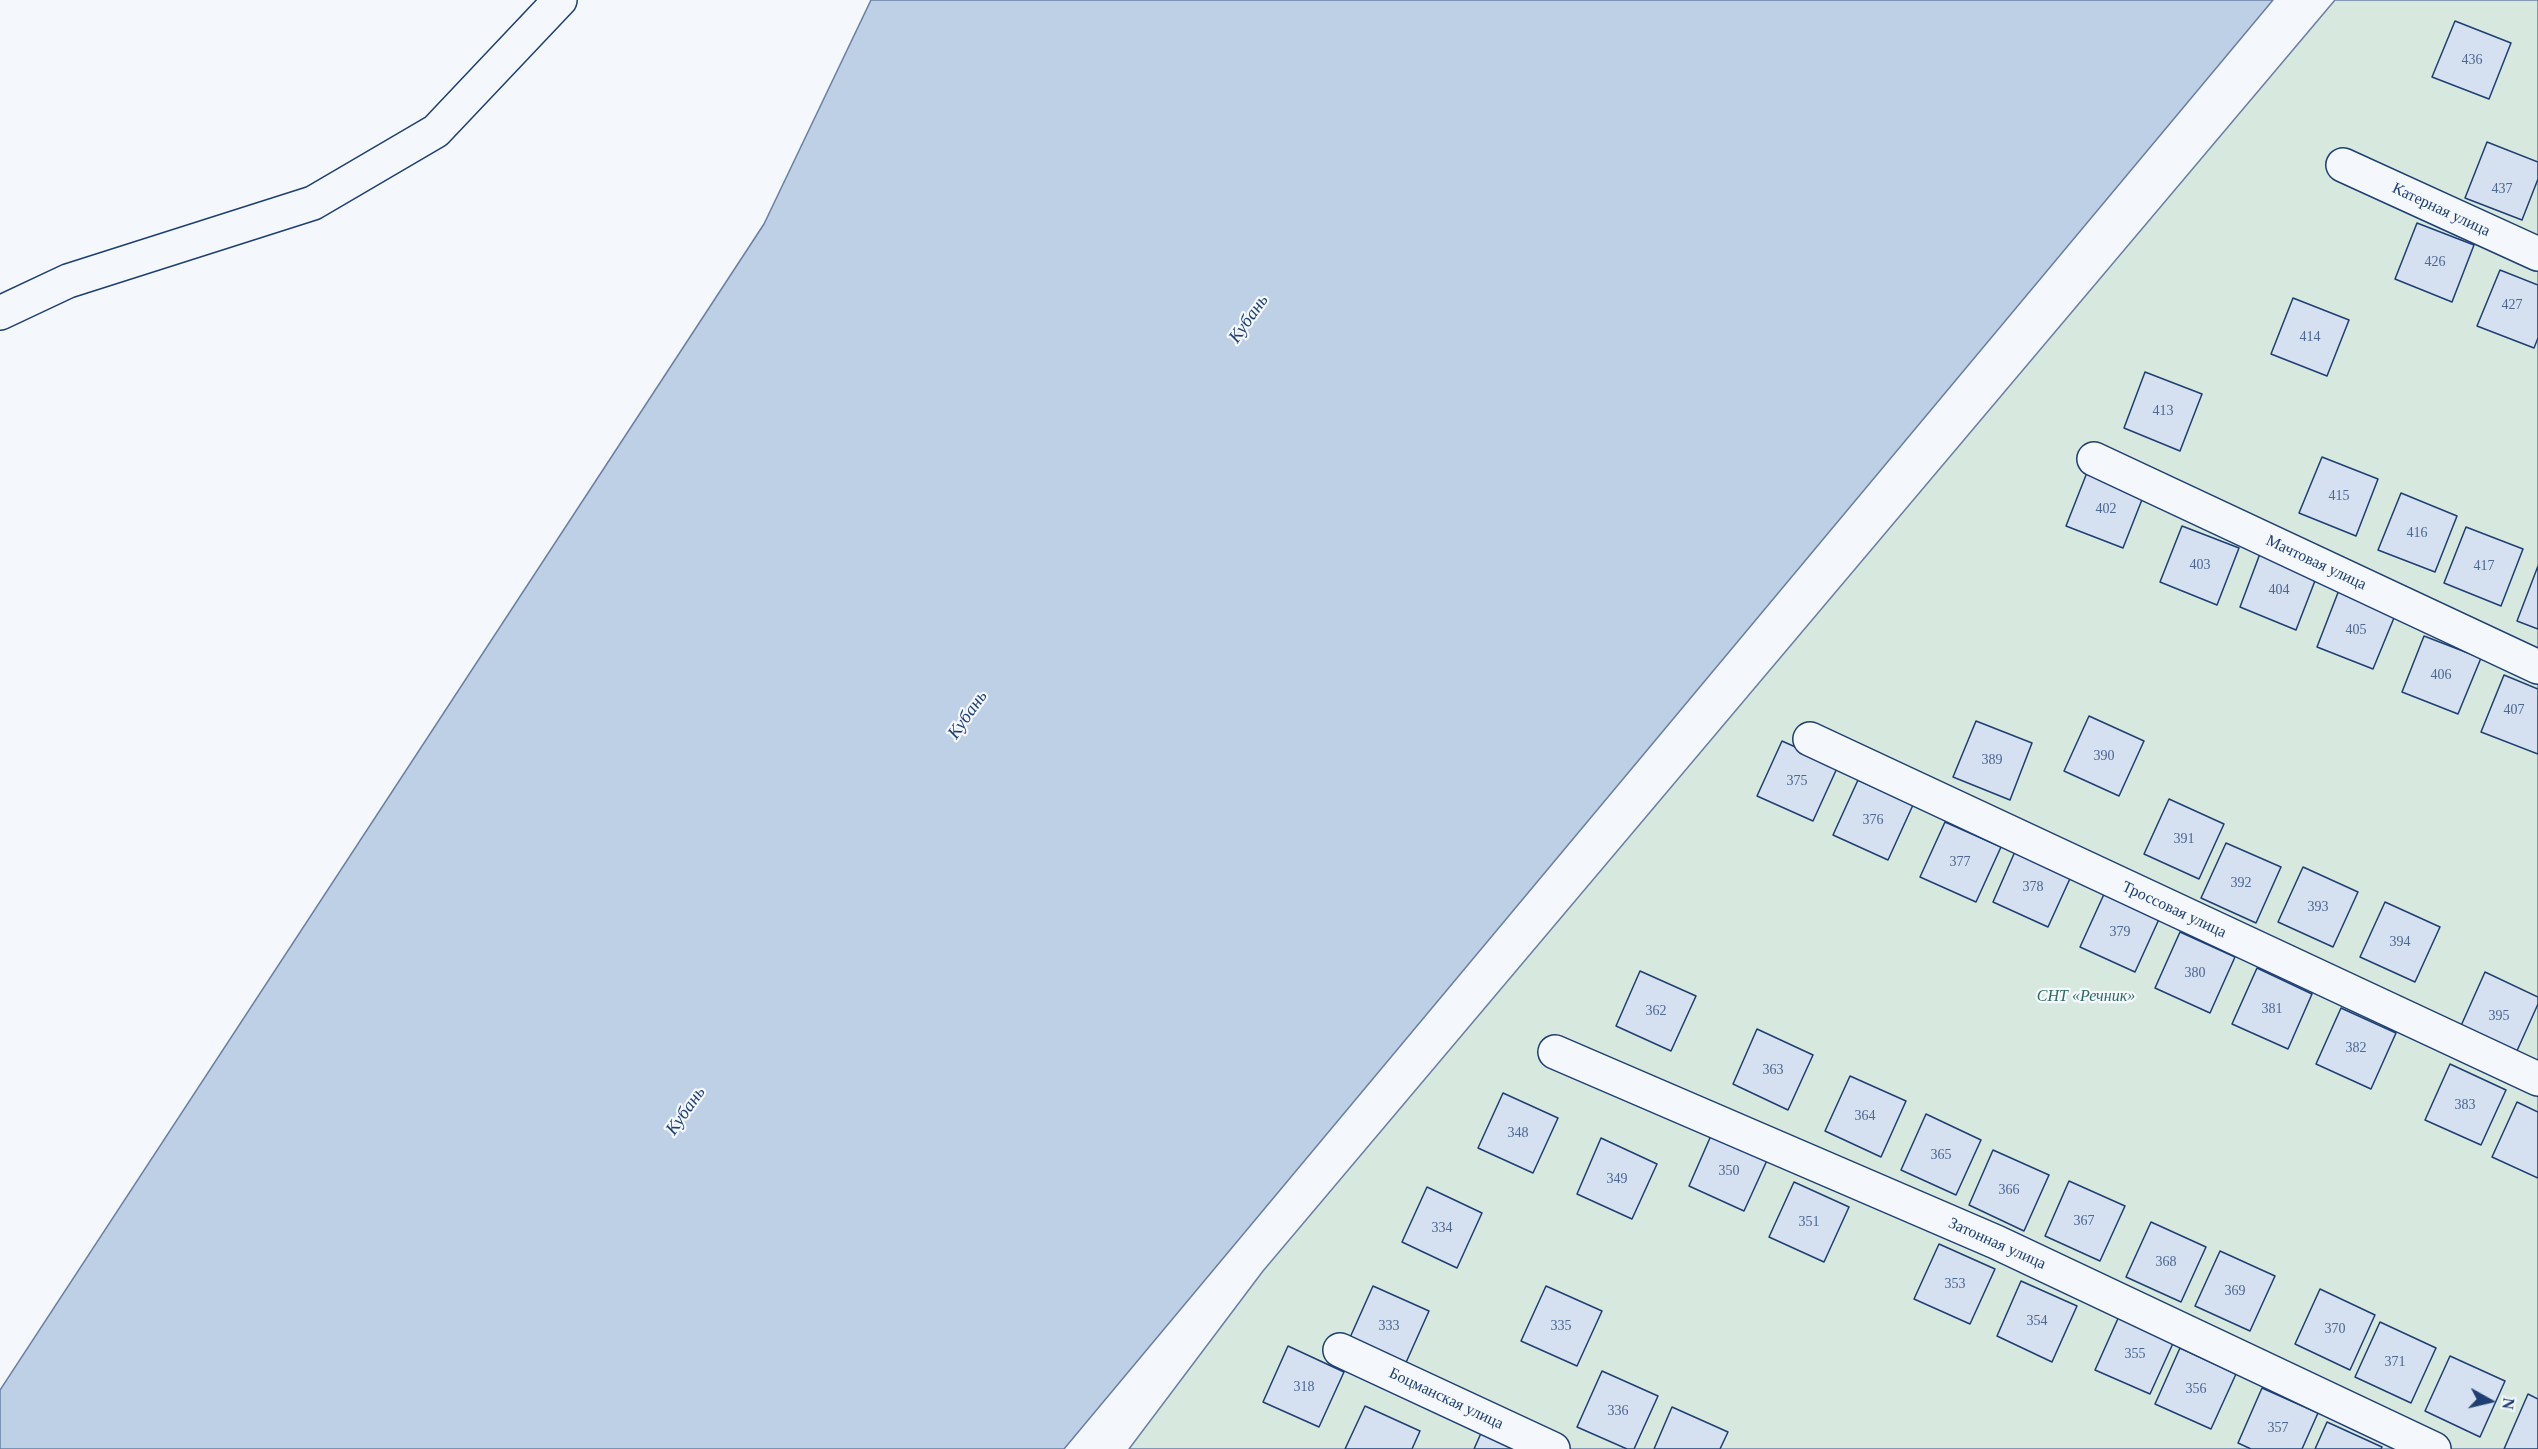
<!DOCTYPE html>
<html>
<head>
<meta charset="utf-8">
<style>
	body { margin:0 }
	#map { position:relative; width:2538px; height:1449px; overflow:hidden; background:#f4f7fb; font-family:Georgia,serif }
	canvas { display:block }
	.north { position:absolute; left:2460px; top:1371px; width:60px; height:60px; -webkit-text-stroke:4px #f4f7fb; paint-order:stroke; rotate:98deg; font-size:16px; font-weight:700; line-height:24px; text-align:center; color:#1d3f73 }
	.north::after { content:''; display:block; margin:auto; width:21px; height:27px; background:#1d3f73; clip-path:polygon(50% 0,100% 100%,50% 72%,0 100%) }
</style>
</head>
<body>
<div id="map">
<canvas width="2538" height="1449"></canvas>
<div class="north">N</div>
</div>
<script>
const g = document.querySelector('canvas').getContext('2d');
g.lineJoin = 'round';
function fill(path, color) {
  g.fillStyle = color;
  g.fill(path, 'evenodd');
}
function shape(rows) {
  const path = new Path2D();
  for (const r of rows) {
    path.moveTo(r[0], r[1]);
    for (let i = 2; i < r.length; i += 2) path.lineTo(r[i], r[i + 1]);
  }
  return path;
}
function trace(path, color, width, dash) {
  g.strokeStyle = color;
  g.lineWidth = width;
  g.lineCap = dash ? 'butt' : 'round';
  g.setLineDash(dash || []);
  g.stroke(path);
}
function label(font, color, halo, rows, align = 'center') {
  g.font = font + ' Georgia,serif';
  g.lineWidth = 4.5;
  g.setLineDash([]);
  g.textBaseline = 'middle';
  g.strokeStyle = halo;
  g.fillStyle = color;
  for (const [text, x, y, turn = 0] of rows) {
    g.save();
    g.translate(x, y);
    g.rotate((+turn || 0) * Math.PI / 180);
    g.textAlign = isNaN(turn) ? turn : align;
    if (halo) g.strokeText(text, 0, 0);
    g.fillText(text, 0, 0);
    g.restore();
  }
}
const green = shape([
	[2335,0,2538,0,2538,1449,1129,1449,1263,1271,2335,0]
]);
fill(green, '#d7e8df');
trace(green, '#687fa3', 1.5);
const water = shape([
	[871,0,2273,0,1064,1449,0,1449,0,1390,764,224,871,0]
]);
fill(water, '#bed0e5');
trace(water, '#687fa3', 1.5);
const building = shape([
	[2455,21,2511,43,2489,99,2432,77,2455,21],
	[2487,142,2538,162,2538,179,2522,220,2465,198,2487,142],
	[2417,223,2474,245,2452,302,2395,279,2417,223],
	[2500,270,2538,285,2538,338,2534,348,2477,326,2500,270],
	[2293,298,2349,320,2327,376,2271,354,2293,298],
	[2145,372,2202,394,2180,451,2124,428,2145,372],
	[2322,457,2378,479,2356,536,2299,513,2322,457],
	[2088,470,2145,492,2123,548,2066,526,2088,470],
	[2401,493,2457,516,2435,572,2378,550,2401,493],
	[2182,526,2239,548,2217,605,2160,582,2182,526],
	[2466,527,2523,549,2501,606,2444,583,2466,527],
	[2261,551,2318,573,2296,630,2240,607,2261,551],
	[2538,566,2538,629,2517,621,2538,566],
	[2339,590,2396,613,2373,669,2317,647,2339,590],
	[2424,636,2481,658,2458,714,2402,692,2424,636],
	[2504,675,2538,689,2538,754,2481,732,2504,675],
	[2089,716,2144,741,2119,796,2064,771,2089,716],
	[1976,721,2032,743,2010,800,1953,777,1976,721],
	[1782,741,1838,766,1813,821,1757,796,1782,741],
	[1858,780,1913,805,1888,860,1833,835,1858,780],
	[2169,799,2224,824,2199,879,2144,854,2169,799],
	[1945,822,2001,847,1976,902,1920,877,1945,822],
	[2226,843,2281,867,2256,923,2201,898,2226,843],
	[2017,847,2073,872,2048,927,1993,902,2017,847],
	[2303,867,2358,892,2333,947,2278,922,2303,867],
	[2105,892,2160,917,2135,972,2080,947,2105,892],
	[2385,902,2440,927,2415,982,2360,957,2385,902],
	[2180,932,2235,957,2210,1013,2155,988,2180,932],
	[2257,968,2312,994,2288,1049,2232,1024,2257,968],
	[1640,971,1696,996,1671,1051,1616,1026,1640,971],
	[2485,972,2538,997,2538,1004,2516,1053,2460,1028,2485,972],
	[2341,1008,2396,1033,2371,1089,2316,1064,2341,1008],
	[1757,1029,1813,1055,1788,1110,1733,1084,1757,1029],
	[2450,1064,2506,1090,2481,1145,2425,1120,2450,1064],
	[1850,1076,1906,1101,1881,1157,1825,1131,1850,1076],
	[1503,1093,1558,1118,1533,1173,1478,1148,1503,1093],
	[2517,1102,2538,1112,2538,1178,2492,1157,2517,1102],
	[1926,1114,1981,1140,1956,1195,1901,1170,1926,1114],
	[1713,1131,1769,1156,1744,1211,1689,1186,1713,1131],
	[1601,1138,1657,1164,1632,1219,1577,1194,1601,1138],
	[1993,1150,2049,1175,2024,1231,1969,1205,1993,1150],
	[2069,1181,2125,1206,2100,1261,2045,1236,2069,1181],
	[1794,1182,1849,1207,1824,1262,1769,1237,1794,1182],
	[1427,1187,1482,1213,1457,1268,1402,1242,1427,1187],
	[2151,1222,2206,1247,2181,1302,2126,1277,2151,1222],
	[1939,1244,1995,1269,1970,1324,1914,1299,1939,1244],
	[2220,1251,2275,1276,2250,1331,2195,1306,2220,1251],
	[2021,1281,2077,1306,2052,1362,1997,1336,2021,1281],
	[1373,1286,1429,1311,1404,1367,1348,1342,1373,1286],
	[1546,1286,1602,1311,1577,1366,1521,1341,1546,1286],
	[2320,1289,2375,1315,2350,1370,2295,1344,2320,1289],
	[2120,1314,2175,1339,2150,1394,2095,1370,2120,1314],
	[2380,1322,2436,1348,2411,1403,2355,1377,2380,1322],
	[1288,1346,1344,1372,1319,1427,1263,1402,1288,1346],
	[2180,1348,2236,1374,2211,1429,2155,1404,2180,1348],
	[2450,1356,2505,1381,2480,1437,2425,1411,2450,1356],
	[1602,1371,1658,1396,1634,1449,1627,1449,1577,1427,1602,1371],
	[2262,1388,2318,1413,2302,1449,2251,1449,2238,1443,2262,1388],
	[2528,1394,2538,1399,2538,1449,2504,1449,2528,1394],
	[1365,1406,1420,1431,1412,1449,1345,1449,1365,1406],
	[1672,1407,1728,1432,1720,1449,1654,1449,1672,1407],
	[2327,1422,2382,1447,2381,1449,2315,1449,2327,1422],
	[1482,1431,1522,1449,1474,1449,1482,1431]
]);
fill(building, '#d5e0f0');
trace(building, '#1d3f73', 1.5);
const minor = shape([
	[2343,165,2538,254],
	[0,313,68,281,313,203,436,131,560,0],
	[2094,459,2538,667],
	[1810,739,2538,1079],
	[1555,1052,1996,1242,2434,1449],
	[1340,1350,1553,1449]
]);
trace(minor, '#1d3f73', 36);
trace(minor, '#f4f7fb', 33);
label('14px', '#4b6792', null, [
	["436",2472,60],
	["437",2502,189],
	["426",2435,262],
	["427",2512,305],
	["414",2310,337],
	["413",2163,411],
	["415",2339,496],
	["402",2106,509],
	["416",2417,533],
	["403",2200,565],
	["417",2484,566],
	["404",2279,590],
	["405",2356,630],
	["406",2441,675],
	["407",2514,710],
	["390",2104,756],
	["389",1992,760],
	["375",1797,781],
	["376",1873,820],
	["391",2184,839],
	["377",1960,862],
	["392",2241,883],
	["378",2033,887],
	["393",2318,907],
	["379",2120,932],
	["394",2400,942],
	["380",2195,973],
	["381",2272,1009],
	["362",1656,1011],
	["395",2499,1016],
	["382",2356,1048],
	["363",1773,1070],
	["383",2465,1105],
	["364",1865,1116],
	["348",1518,1133],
	["365",1941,1155],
	["350",1729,1171],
	["349",1617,1179],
	["366",2009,1190],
	["367",2084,1221],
	["351",1809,1222],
	["334",1442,1228],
	["368",2166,1262],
	["353",1955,1284],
	["369",2235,1291],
	["354",2037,1321],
	["333",1389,1326],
	["335",1561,1326],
	["370",2335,1329],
	["355",2135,1354],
	["371",2395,1362],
	["318",1304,1387],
	["356",2196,1389],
	["336",1618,1411],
	["357",2278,1428]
]);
label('16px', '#1d3f73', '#f4f7fb', [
	["Катерная улица",2441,210,25],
	["Мачтовая улица",2316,563,25],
	["Троссовая улица",2174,910,25],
	["Затонная улица",1997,1244,24],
	["Боцманская улица",1446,1399,25]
]);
label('italic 16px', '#2c6c60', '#f4f7fb', [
	["СНТ «Речник»",2086,997]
]);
label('italic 18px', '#1d3f73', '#f4f7fb', [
	["Кубань",1249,319,-55],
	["Кубань",968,715,-55],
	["Кубань",686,1111,-55]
]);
</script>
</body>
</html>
